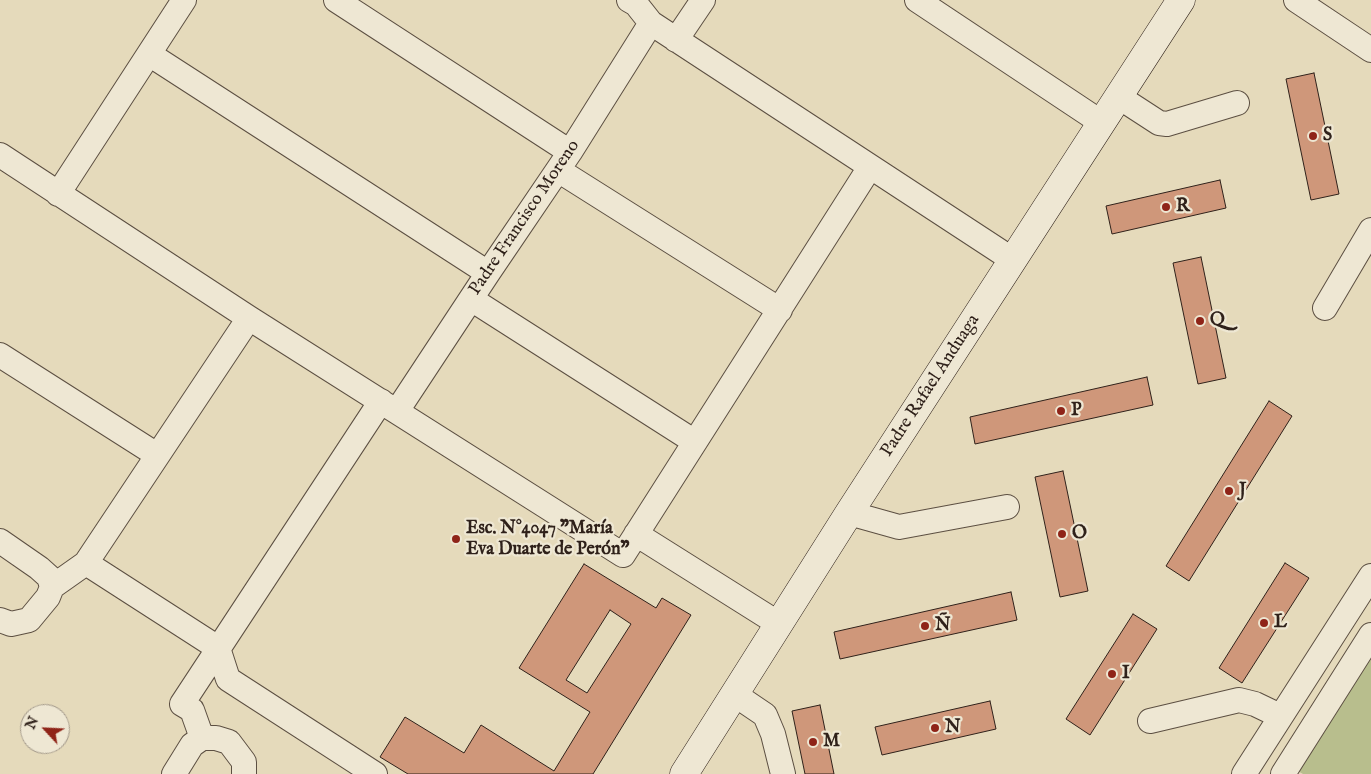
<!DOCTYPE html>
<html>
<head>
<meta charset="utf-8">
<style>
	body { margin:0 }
	#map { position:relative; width:1371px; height:774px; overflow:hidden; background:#e5dabb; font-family:"IM FELL English",serif }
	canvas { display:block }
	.north { position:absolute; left:20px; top:704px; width:50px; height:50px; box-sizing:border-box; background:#eee7d3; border:1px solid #a29889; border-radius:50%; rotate:295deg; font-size:14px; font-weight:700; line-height:20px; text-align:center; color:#2f211a }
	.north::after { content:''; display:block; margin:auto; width:18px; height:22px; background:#8f2418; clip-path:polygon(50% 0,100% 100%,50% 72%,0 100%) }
</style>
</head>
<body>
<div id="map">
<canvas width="1371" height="774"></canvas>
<div class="north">N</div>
</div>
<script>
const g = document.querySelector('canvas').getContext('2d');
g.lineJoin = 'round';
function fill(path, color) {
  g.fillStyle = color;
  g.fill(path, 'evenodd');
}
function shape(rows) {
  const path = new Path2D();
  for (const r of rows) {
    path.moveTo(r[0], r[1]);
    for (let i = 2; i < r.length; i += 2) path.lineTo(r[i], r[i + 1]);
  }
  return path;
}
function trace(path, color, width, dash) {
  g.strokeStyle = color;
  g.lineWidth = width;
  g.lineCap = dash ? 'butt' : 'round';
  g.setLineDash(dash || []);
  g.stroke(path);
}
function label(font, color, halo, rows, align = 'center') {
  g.font = font + ' "IM FELL English",serif';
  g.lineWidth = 4.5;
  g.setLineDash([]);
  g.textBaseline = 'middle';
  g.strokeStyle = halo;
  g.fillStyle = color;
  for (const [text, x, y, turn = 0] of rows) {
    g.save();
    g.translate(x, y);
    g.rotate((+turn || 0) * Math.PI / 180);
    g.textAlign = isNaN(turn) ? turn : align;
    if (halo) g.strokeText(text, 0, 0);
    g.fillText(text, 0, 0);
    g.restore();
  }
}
fill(shape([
	[1371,658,1371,774,1303,774,1298,771]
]), '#b8be8d');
const building = shape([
	[1314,73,1339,194,1311,200,1286,79,1314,73],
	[1220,180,1226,208,1112,234,1106,206,1220,180],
	[1201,257,1226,378,1198,384,1173,263,1201,257],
	[1147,377,1153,405,975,444,970,417,1147,377],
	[1269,401,1292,416,1189,581,1166,566,1269,401],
	[1063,471,1088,591,1060,597,1035,477,1063,471],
	[1285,563,1309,578,1242,683,1219,668,1285,563],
	[584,564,656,608,662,598,691,615,593,774,408,774,380,757,405,717,464,753,481,725,554,771,590,712,519,668,584,564],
	[610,610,631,624,587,693,566,680,610,610],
	[1011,592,1017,620,840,659,834,632,1011,592],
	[1133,614,1157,629,1090,735,1066,719,1133,614],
	[990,701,996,729,882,755,875,727,990,701],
	[820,705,834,774,805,774,792,711,820,705]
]);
fill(building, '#cf977a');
trace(building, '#2f211a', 1);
const street = shape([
	[336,0,570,152],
	[629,0,636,4,651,23,1013,260],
	[917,0,1102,123],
	[1296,0,1371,50],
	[676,40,703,0],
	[149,54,488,273],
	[1119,97,1159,123,1167,124,1237,103],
	[0,155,249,318,623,555,870,167],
	[558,170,780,310],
	[58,194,184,0],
	[471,299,695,442],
	[1325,308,1371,230],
	[0,355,157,455],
	[397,411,488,273,570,152,651,23],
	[849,513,899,527,1007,507],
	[636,534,779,624],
	[0,541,39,568,49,577,52,587,48,597,29,620,11,624,0,620],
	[86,563,218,648,228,679,375,774],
	[52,587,86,563,249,318],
	[734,694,765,715,773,734,783,774],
	[1150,721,1239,700,1255,704,1280,716],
	[202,738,192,710,182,704,381,401],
	[202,738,216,738,229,742,244,762,244,774],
	[174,774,192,745,202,738],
	[1244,774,1371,576],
	[1283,774,1371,635]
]);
const secondary = shape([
	[684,774,849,513,1181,0]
]);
trace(street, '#5c4f42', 26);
trace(secondary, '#2f211a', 29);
trace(street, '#eee7d3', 24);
trace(secondary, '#eee7d3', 28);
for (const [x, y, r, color] of [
	[1313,136,5,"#8f2418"],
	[1166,207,5,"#8f2418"],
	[1200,321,5,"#8f2418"],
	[1061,411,5,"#8f2418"],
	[1229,491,5,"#8f2418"],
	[1062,534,5,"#8f2418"],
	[456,539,5,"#8f2418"],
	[1264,623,5,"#8f2418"],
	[925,626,5,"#8f2418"],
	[1112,674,5,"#8f2418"],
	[935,728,5,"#8f2418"],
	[813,742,5,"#8f2418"]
]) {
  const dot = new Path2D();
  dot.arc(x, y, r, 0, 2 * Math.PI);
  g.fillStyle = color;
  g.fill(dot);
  trace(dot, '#eee7d3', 2);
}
label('bold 18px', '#2f211a', '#eee7d3', [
	["S",1323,136],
	["R",1176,207],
	["Q",1210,321],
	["P",1071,411],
	["J",1239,491],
	["Esc. N°4047 \"María",466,529],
	["Eva Duarte de Perón\"",466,550],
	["O",1072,534],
	["L",1274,623],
	["Ñ",935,626],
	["I",1122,674],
	["N",945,728],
	["M",823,742]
], 'left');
label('18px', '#2f211a', '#eee7d3', [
	["Padre Francisco Moreno",525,218,-56],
	["Padre Rafael Anduaga",931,386,-57]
]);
</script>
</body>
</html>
